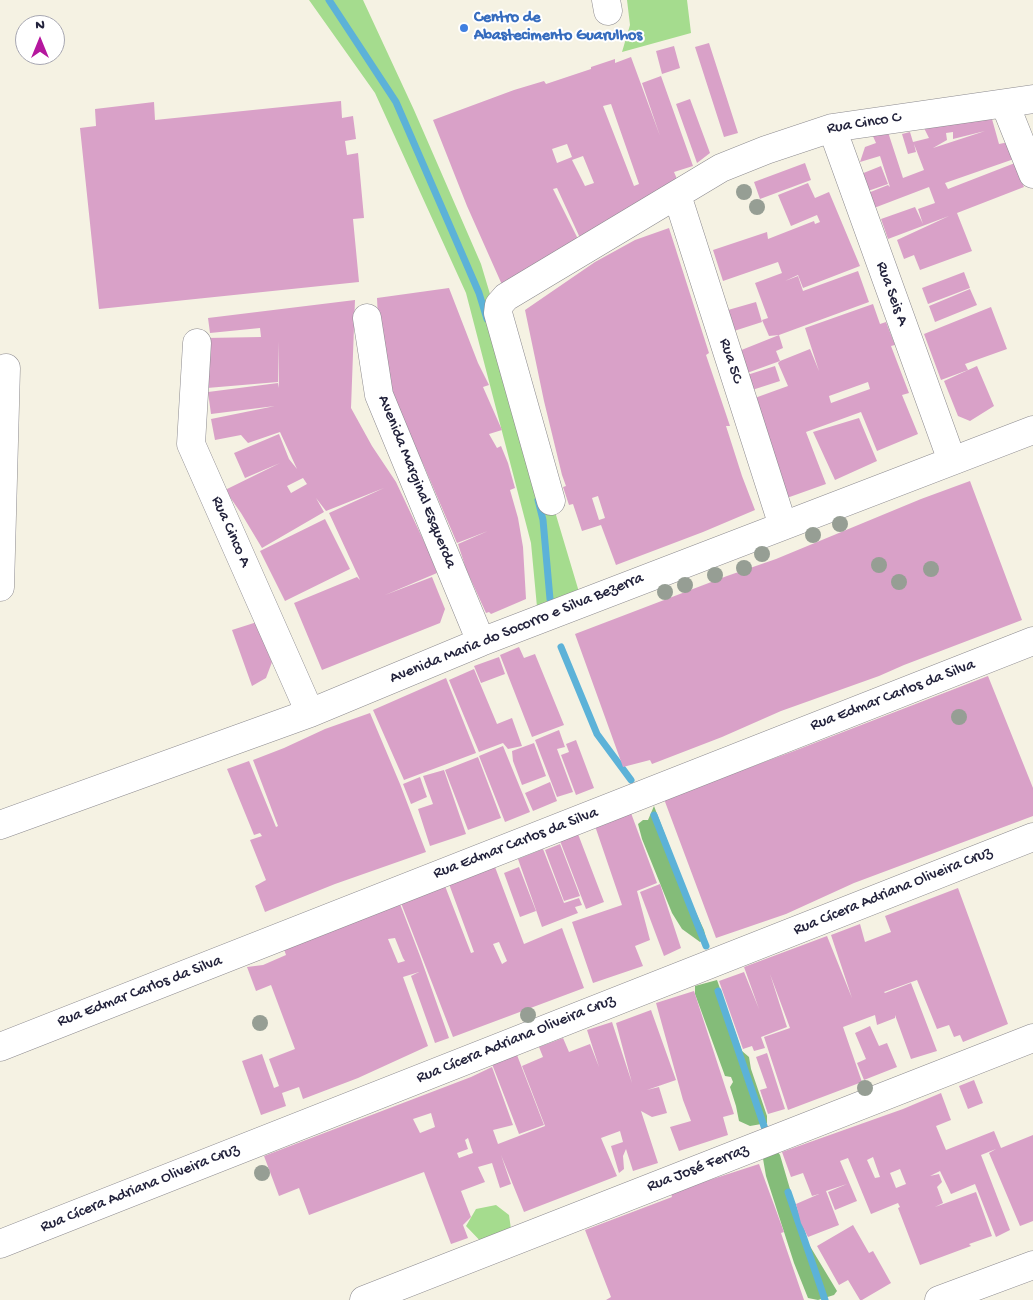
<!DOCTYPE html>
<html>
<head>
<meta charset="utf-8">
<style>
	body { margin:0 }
	#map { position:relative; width:1033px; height:1300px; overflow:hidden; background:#f5f2e3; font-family:"Gochi Hand",sans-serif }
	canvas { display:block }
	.north { position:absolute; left:15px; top:15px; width:50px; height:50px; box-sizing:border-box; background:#fff; border:1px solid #a7a7b1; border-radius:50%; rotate:0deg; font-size:14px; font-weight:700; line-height:20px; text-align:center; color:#22223b }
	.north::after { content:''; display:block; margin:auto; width:18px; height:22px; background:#b5179e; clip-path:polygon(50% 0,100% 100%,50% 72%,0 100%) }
</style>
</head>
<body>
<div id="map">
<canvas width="1033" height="1300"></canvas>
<div class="north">N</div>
</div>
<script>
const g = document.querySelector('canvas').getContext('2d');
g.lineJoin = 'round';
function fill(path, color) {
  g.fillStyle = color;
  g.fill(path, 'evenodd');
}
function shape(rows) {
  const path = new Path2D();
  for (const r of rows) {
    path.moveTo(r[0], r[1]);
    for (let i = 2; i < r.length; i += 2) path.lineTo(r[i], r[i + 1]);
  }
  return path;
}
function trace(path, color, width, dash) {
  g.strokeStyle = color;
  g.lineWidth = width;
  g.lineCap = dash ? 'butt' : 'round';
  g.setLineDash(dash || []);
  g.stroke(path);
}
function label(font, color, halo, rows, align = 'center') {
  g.font = font + ' "Gochi Hand",sans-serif';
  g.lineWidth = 4;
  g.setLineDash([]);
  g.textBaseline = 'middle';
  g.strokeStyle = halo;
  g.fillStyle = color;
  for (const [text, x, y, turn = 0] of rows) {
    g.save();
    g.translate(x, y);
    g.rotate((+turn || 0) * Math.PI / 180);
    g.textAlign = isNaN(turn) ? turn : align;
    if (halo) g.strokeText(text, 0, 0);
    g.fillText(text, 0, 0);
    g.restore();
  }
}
fill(shape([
	[309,0,363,0,414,110,481,264,579,592,537,607,531,543,466,293,375,93],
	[627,0,687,0,691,33,622,52,630,25],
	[496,1205,509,1215,511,1229,486,1247,466,1226,476,1209]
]), '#a5dc8e');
fill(shape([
	[654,806,691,902,704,930,706,938,700,942,682,929,672,913,642,839,638,824,643,820,648,820],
	[717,980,742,1051,749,1057,751,1069,767,1116,767,1123,750,1126,739,1121,736,1106,730,1087,733,1082,731,1077,725,1076,695,994,695,986],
	[776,1149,780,1155,795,1206,799,1228,837,1291,834,1295,818,1300,808,1298,794,1263,766,1176,762,1153]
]), '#84bc79');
trace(shape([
	[329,0,396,102,479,293,487,319],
	[538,500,543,520,550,599],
	[561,647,597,734,631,780],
	[654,815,706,946],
	[718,991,765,1129],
	[788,1192,825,1300]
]), '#5cb2d8', 7);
fill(shape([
	[709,43,738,133,724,137,695,47],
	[674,46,680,68,662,74,656,51],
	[631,57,660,136,642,83,661,76,693,166,674,172,677,179,580,238,557,188,553,189,582,247,503,287,467,206,433,120,514,90,544,81,546,84,591,69,591,67,615,59,615,63],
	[611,104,639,184,634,186,603,106],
	[567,144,572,157,557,163,552,149],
	[583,156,594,183,585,186,572,160],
	[690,99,710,153,697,163,676,104],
	[341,101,342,118,353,116,356,139,345,141,347,155,358,153,364,218,353,219,359,282,99,309,80,128,96,126,95,109,154,102,155,120],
	[990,112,999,144,1009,142,1014,159,945,183,948,189,1015,163,1024,187,957,213,972,251,920,270,914,255,904,259,897,240,949,216,888,239,881,219,915,207,923,224,918,209,935,203,929,187,874,208,868,193,888,185,890,187,889,184,891,184,889,184,880,156,860,162,865,147,876,143,872,134,887,129,903,178,924,170,914,144,916,152,908,154,902,134,910,132,913,142,929,138,924,128],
	[985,131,933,148,947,140,946,133,953,132,953,139],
	[805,163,811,180,760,199,754,182],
	[881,166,888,184,868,191,861,174],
	[808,183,815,198,829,192,860,266,803,288,798,275,785,281,798,276,803,291,858,271,869,302,779,335,769,336,762,320,768,318,755,283,782,273,778,262,723,281,713,250,767,232,768,239,814,221,815,224,820,222,817,215,791,226,778,195],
	[669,228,709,353,706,355,730,426,726,426,742,476,755,510,703,532,616,565,601,525,582,531,573,504,569,505,563,487,566,486,562,475,544,401,525,310,595,262,635,240],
	[598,496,605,518,599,520,592,498],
	[964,272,970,288,928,304,922,288],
	[449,288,478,363,489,385,483,387,502,430,489,434,497,448,501,446,508,463,515,488,510,490,518,518,523,547,526,599,491,614,489,612,486,613,466,569,458,544,488,531,457,543,424,466,391,398,379,340,377,298],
	[970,289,977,305,935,322,929,306],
	[355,300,351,408,372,446,396,482,429,552,437,573,385,595,432,577,445,609,440,623,322,670,294,603,357,577,360,580,329,513,384,488,326,511,316,498,324,512,262,548,241,513,225,490,280,463,245,478,234,453,279,434,289,459,297,469,280,432,248,443,241,435,215,440,211,419,275,406,211,414,208,392,278,383,279,388,278,341,278,382,207,388,206,338,261,337,260,328,210,333,208,318],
	[303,478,307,484,291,493,287,486],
	[756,302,762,322,734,331,728,310],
	[873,304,880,324,886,322,895,345,891,346,909,393,902,395,918,434,877,451,861,412,806,432,826,484,784,499,774,474,780,471,752,399,788,386,778,363,780,361,810,349,819,371,805,328],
	[868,382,870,389,831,403,829,396],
	[991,307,1007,349,965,364,968,370,941,380,924,334],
	[779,335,783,348,776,351,780,361,747,373,739,351],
	[775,366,780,381,749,391,744,376],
	[977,366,994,406,970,421,958,416,944,381],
	[859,418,877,461,835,480,813,432],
	[970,481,1022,620,904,665,879,676,781,711,722,737,652,764,650,760,623,767,575,634,727,576,776,559,921,499],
	[325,519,350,569,285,601,260,551],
	[257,622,272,662,266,678,252,686,232,630],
	[519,647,524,658,535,654,564,725,532,737,500,655],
	[499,657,505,674,481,683,474,666],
	[474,669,497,724,512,718,522,746,508,749,503,743,479,752,449,680],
	[988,676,1033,788,1033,816,854,883,786,914,716,938,664,799,794,751],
	[446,678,476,753,404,780,373,710],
	[370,713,400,784,426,852,335,884,265,912,255,886,266,880,250,840,262,836,260,833,254,835,227,769,249,761,276,827,278,826,253,760,284,748,325,729],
	[559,730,565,747,557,749,573,792,557,797,535,740],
	[576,740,594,788,576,795,561,755,569,752,566,744],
	[534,743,546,776,522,785,513,761,512,751],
	[503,746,530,812,505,822,479,756],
	[478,757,501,818,468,830,445,770],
	[444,770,466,834,430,846,418,809,433,804,423,776],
	[420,777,427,797,411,804,403,784],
	[550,782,557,801,533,811,525,793],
	[631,813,657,883,637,891,650,940,635,946,643,966,593,983,572,922,622,905,595,826],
	[578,834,604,902,586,909,560,841],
	[560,844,580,896,564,901,545,850],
	[543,849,564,903,579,898,582,905,575,907,578,913,542,927,518,859],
	[495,867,524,944,562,928,584,988,453,1037,401,903,445,886,471,953,474,952,449,884],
	[499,942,507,961,502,964,493,944],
	[519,867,536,911,520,917,504,873],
	[660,884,681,948,664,956,640,892],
	[958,888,1008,1024,963,1042,960,1035,954,1037,949,1025,937,1029,917,980,884,992,885,993,911,983,937,1051,911,1059,895,1015,895,1018,877,1025,875,1015,843,1027,862,1082,788,1110,764,1037,790,1028,770,974,787,1027,761,1037,765,1048,754,1051,752,1046,743,1049,719,981,744,972,759,1009,744,967,827,936,852,998,831,935,860,924,865,942,891,932,885,916],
	[400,904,420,956,449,1038,435,1043,411,976,419,972,403,977,428,1046,358,1078,303,1099,299,1087,282,1093,286,1106,261,1115,242,1061,262,1054,274,1088,279,1086,269,1059,295,1049,271,985,256,991,247,967,263,965,286,955,284,949],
	[395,938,403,958,405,961,398,963,388,939],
	[694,991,734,1114,723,1117,728,1135,679,1151,670,1127,691,1121,683,1100,656,1003],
	[651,1010,676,1080,647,1090,659,1087,667,1113,652,1117,641,1111,658,1163,633,1171,626,1149,623,1156,624,1169,619,1173,611,1146,623,1142,620,1131,601,1138,617,1176,524,1212,501,1155,511,1184,500,1188,492,1163,478,1167,485,1182,461,1191,471,1217,463,1225,468,1238,451,1244,424,1172,309,1215,299,1188,279,1196,264,1156,471,1077,492,1067,513,1125,493,1130,498,1144,545,1126,522,1066,543,1057,539,1047,563,1038,569,1052,590,1044,599,1067,587,1030,612,1022,632,1083,616,1023],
	[431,1113,435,1127,420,1133,413,1119],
	[468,1138,473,1153,459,1158,457,1153,468,1149,465,1140],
	[870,1026,879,1046,887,1043,897,1067,864,1080,857,1063,866,1059,855,1033],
	[767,1053,785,1109,768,1114,760,1090,767,1088,756,1057],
	[517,1055,544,1125,519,1134,492,1064],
	[974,1080,983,1103,968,1109,959,1086],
	[941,1093,951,1120,936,1126,946,1150,994,1131,1001,1148,1033,1135,1033,1221,1020,1226,989,1153,996,1149,981,1155,1010,1230,996,1237,975,1184,951,1194,940,1171,930,1176,939,1174,942,1182,937,1187,943,1203,935,1207,976,1192,992,1236,969,1244,971,1246,920,1265,898,1208,900,1207,898,1203,871,1214,848,1158,840,1161,857,1201,835,1210,828,1192,847,1184,826,1191,839,1225,808,1237,801,1223,796,1204,819,1194,812,1196,803,1173,791,1177,782,1152,903,1109],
	[873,1157,880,1177,875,1178,867,1160],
	[900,1169,906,1184,896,1188,890,1173],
	[759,1164,784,1232,781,1233,804,1300,606,1300,611,1297,585,1230,672,1197,671,1194,694,1185],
	[853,1225,869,1253,873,1251,891,1283,862,1300,860,1300,848,1280,839,1285,817,1246]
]), '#d9a1c8');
const minor = shape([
	[606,0,608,11],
	[1005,104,1033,174],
	[832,128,952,461],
	[677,195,783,526],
	[367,318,379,395,481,642],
	[197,343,191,444,310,713],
	[551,501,498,313,499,305,506,297,721,168,766,150,832,128,1033,99],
	[0,587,6,368],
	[0,825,310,713,481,642,1033,430],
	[0,1047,1033,641],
	[0,1244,1033,837],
	[364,1300,1033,1038],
	[939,1300,1033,1265]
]);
trace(minor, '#8c8a8f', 29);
trace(minor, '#fff', 28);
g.fillStyle = '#969e94';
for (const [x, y] of [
	[744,192],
	[757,207],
	[840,524],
	[813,535],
	[762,554],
	[879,565],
	[744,568],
	[931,569],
	[715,575],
	[899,582],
	[685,585],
	[665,592],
	[959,717],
	[528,1015],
	[260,1023],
	[865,1088],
	[262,1173]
]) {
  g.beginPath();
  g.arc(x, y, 8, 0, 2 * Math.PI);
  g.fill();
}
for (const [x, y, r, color] of [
	[464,28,5,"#3f7fe0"]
]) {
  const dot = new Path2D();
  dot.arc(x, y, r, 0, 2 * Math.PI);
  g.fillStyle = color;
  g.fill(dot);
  trace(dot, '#fff', 2);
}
label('bold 16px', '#366cbe', '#fff', [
	["Centro de",474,19],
	["Abastecimento Guarulhos",474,37]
], 'left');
label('16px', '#22223b', '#fff', [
	["Rua Cinco C",864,124,-9],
	["Rua Seis A",891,294,70],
	["Rua 5C",730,361,72],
	["Avenida Marginal Esquerda",416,482,68],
	["Rua Cinco A",230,532,66],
	["Avenida Maria do Socorro e Silva Bezerra",517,629,-22],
	["Rua Edmar Carlos da Silva",893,696,-21],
	["Rua Edmar Carlos da Silva",516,844,-21],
	["Rua Cícera Adriana Oliveira Cruz",893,892,-22],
	["Rua Edmar Carlos da Silva",140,992,-21],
	["Rua Cícera Adriana Oliveira Cruz",516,1040,-22],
	["Rua José Ferraz",698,1169,-21],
	["Rua Cícera Adriana Oliveira Cruz",140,1189,-22]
]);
</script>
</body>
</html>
